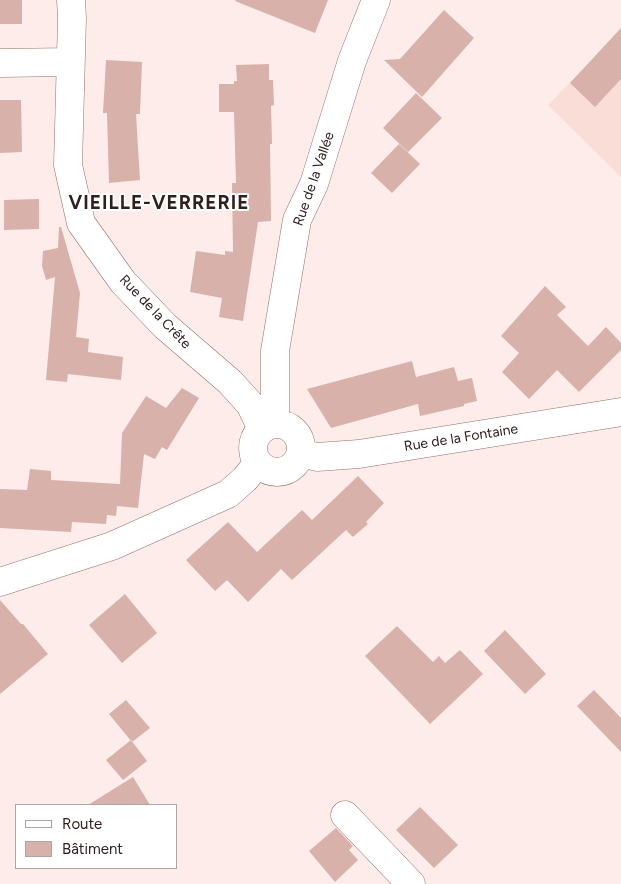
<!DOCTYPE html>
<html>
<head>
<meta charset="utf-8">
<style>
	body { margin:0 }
	#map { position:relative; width:621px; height:884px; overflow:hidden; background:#fdece9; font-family:Figtree,sans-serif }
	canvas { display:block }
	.legend { position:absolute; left:15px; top:804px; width:162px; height:65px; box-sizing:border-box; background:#fff; border:1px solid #aca6a5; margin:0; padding:6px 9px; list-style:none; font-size:15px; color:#2f201e }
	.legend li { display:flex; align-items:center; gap:10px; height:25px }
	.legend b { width:25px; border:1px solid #aca6a5 }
</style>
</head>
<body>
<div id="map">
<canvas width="621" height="884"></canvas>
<ul class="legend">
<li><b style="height:6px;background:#fff"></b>Route</li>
<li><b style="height:14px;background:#d8b1aa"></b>Bâtiment</li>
</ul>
</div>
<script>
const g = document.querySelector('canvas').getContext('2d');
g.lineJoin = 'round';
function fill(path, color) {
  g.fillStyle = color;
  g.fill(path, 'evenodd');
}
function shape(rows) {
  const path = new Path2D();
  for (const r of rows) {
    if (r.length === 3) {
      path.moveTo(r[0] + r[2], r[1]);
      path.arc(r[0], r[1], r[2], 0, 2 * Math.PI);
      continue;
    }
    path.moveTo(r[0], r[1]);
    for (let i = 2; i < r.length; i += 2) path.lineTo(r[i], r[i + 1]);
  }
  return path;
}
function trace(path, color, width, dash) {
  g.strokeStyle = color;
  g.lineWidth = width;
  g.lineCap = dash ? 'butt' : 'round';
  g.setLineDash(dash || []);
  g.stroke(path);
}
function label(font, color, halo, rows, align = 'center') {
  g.font = font + ' Figtree,sans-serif';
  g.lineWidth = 4;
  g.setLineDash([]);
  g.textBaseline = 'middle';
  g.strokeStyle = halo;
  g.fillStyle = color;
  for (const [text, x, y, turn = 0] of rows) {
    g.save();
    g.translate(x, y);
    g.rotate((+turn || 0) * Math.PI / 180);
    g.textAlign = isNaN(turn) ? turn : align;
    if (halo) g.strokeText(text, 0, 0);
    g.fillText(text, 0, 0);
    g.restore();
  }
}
fill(shape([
	[621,30,621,177,548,105]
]), '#fbddd8');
fill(shape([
	[0,0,22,0,22,24,0,24],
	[236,0,328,0,315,33,235,1],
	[444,10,474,38,422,97,384,60,400,59],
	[621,28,621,79,595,107,570,83],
	[106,60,142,62,140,114,136,114,140,180,109,183,107,113,103,113],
	[269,64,269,80,273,80,274,105,271,106,272,144,270,144,271,221,258,222,243,321,219,317,222,298,190,292,196,251,225,255,225,251,233,252,232,183,236,183,234,112,219,112,219,84,234,84,234,81,237,81,236,65],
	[416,93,442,118,408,152,383,128],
	[0,100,21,100,22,152,0,153],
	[399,144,420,164,392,193,371,173],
	[39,199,39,229,4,230,4,200],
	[59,227,61,227,80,293,76,337,89,339,88,352,123,357,121,380,68,374,67,382,46,380,55,277,46,280,42,266,43,251,58,248],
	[545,286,566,307,557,315,588,346,606,327,621,343,621,350,579,392,557,370,529,399,502,372,519,353,501,336],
	[412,361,416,377,454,367,458,381,472,378,477,401,464,404,464,406,420,416,418,404,331,428,307,389],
	[182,388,199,398,167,450,162,447,155,459,144,454,138,508,117,506,116,516,107,515,106,524,72,522,71,532,0,528,0,489,27,490,30,469,51,471,51,480,120,484,122,433,146,396,166,408],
	[358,476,384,503,366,522,368,524,353,537,346,530,292,580,281,569,248,602,227,580,215,591,186,560,228,522,257,552,302,510,312,520],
	[125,594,157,633,122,663,89,625],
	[0,600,21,624,23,624,48,654,0,694],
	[397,626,433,662,439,656,445,663,460,650,483,674,430,724,365,656],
	[505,630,546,674,525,694,484,651],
	[594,690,621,718,621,752,577,706],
	[126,700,150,728,132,742,109,714],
	[131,740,147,761,123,780,106,760],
	[133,777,150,805,88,805],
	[420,807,458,845,434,868,396,830],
	[336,828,353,846,349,850,358,860,335,882,309,851]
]), '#d8b1aa');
const minor = shape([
	[71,0,72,18,68,165,81,223,123,282,165,326,230,382,250,404,262,429],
	[0,63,70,62],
	[275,423,275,351,297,220,314,184,352,61,376,0],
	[277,448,24],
	[301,453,317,457,359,454,621,412],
	[0,582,112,546,228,494,245,479,258,463],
	[345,815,411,884]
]);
trace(minor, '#94716b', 29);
trace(minor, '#fff', 28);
label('14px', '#2f201e', '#fff', [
	["Rue de la Vallée",314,179,-71],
	["Rue de la Crête",155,312,46],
	["Rue de la Fontaine",461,438,-9]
]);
g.letterSpacing = '1px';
label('bold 19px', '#2f201e', '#fff', [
	["VIEILLE-VERRERIE",159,203]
]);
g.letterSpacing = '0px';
</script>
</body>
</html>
